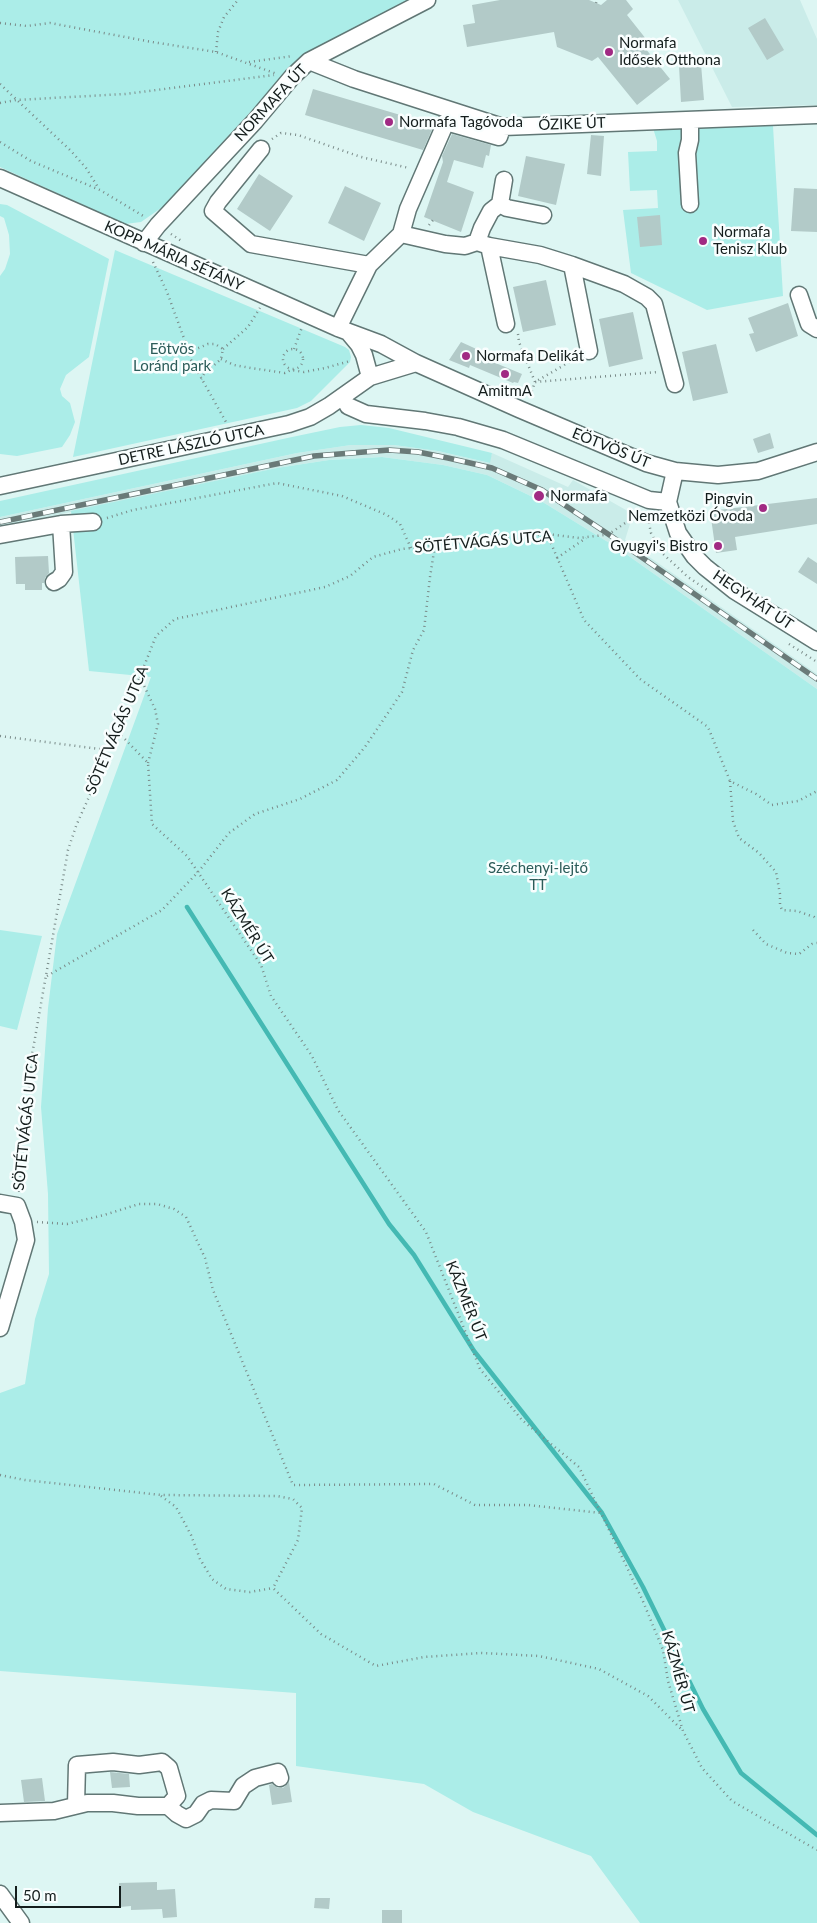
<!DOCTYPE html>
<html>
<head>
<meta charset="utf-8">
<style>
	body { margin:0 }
	#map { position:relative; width:817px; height:1923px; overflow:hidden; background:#ddf6f3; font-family:Lato,sans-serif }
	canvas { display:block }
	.scale { position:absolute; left:15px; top:1886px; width:106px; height:22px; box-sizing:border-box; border:2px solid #141d1c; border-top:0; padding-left:6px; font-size:15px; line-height:18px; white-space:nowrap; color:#141d1c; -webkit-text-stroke:4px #f9fefe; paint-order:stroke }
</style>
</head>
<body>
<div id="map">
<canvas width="817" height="1923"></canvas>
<div class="scale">50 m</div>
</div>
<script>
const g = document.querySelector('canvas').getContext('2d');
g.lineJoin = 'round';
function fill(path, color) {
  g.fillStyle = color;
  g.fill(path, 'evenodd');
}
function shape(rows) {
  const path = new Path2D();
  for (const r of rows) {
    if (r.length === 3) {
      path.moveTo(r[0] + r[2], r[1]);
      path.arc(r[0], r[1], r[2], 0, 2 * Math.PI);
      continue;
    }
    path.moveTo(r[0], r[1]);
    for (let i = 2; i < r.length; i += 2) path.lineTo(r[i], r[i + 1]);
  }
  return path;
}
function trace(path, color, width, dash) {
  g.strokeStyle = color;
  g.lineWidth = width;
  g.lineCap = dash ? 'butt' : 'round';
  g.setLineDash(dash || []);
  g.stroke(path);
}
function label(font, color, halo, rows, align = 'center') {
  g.font = font + ' Lato,sans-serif';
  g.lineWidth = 5;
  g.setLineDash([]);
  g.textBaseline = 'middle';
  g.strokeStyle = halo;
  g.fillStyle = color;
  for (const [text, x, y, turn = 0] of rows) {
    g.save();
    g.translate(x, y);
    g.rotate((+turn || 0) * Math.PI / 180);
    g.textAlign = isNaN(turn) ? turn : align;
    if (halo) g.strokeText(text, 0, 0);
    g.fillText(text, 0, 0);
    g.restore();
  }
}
fill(shape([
	[678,0,800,0,817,39,817,105,732,107],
	[351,445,394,445,438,451,489,463,492,453,568,487,573,480,633,514,625,540,817,674,817,689,616,547,541,501,487,475,443,465,382,457,329,460,277,468,0,527,0,517,297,453]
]), '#caece9');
fill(shape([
	[0,0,413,0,288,71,164,206,141,222,125,224,0,167],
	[773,126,783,296,707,310,631,273,623,210,658,208,657,190,630,191,628,152,657,151,657,141,653,128],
	[0,204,7,205,109,259,89,357,66,375,60,389,62,396,70,403,75,422,70,435,62,447,17,456,0,454,0,276,5,269,10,254,9,235,4,218,0,216],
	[115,250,345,347,349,350,351,357,350,362,311,401,297,408,73,457],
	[361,425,389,428,492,453,490,463,438,451,394,445,351,445,297,453,0,517,0,501,292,437,340,427],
	[382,457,443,465,487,475,541,501,616,547,817,689,817,1923,640,1923,591,1856,473,1812,424,1784,296,1766,296,1693,0,1671,0,1393,25,1384,35,1319,49,1274,48,1194,41,1107,48,1008,57,934,151,677,89,671,71,511,277,468,329,460],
	[0,930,42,936,17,1030,0,1026]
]), '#abede8');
trace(shape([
	[187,907,389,1224,414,1255,474,1351,602,1513,643,1587,703,1709,741,1773,817,1835]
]), '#44b9b3', 4.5);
fill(shape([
	[500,0,589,0,601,5,607,0,626,0,633,9,627,15,650,44,645,48,670,79,637,105,598,57,592,61,557,47,554,32,467,47,463,25,475,23,472,5],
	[765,18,784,50,767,60,748,28],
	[701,64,704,100,681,102,679,66],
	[313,89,434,125,423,150,305,115],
	[452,134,491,145,489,156,486,155,483,168,454,160,447,182,474,192,461,232,424,217,443,162,442,156],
	[591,135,604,136,601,176,587,174],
	[526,156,565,164,556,205,518,196],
	[259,174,293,196,270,231,237,209],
	[345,186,381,203,364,241,328,223],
	[794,188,817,189,817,232,791,231],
	[660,215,662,245,640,247,637,217],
	[546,280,556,325,523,332,513,287],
	[788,303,798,336,756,352,749,334,754,333,748,318],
	[633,312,643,359,609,367,599,319],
	[461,342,483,352,481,357,522,374,518,383,514,382,513,383,470,365,469,368,449,360],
	[716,344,728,393,693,401,682,352],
	[770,433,774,448,758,453,753,439],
	[817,498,817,524,735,537,737,550,716,553,710,511],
	[48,556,49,573,45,578,44,583,42,583,42,590,25,590,25,584,16,584,15,557],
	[808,557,817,563,817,584,798,572],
	[110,1772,129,1774,130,1787,112,1788],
	[42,1778,45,1801,24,1802,21,1780],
	[289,1782,292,1802,272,1805,269,1785,272,1784,278,1788,283,1788],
	[157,1882,157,1890,175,1889,177,1917,163,1918,162,1909,131,1910,131,1906,120,1907,119,1883],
	[315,1898,330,1898,329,1909,314,1908],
	[382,1910,402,1910,402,1923,382,1923]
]), '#b2cac8');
const minor = shape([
	[309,61,354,79,503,127,817,115],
	[261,149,218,202,213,211,251,244,369,265],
	[0,178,338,328,381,344,416,363,519,409,646,463,675,471,718,475,758,471,817,452],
	[500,204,507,208,543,215],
	[690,204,687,153,690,140,690,120],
	[401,234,408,209,446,122,499,137,502,128],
	[477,242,482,228,491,211,500,204,504,180],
	[144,243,158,225,255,121,292,77,309,61,427,0],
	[489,246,506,324],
	[572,265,589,351],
	[799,295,809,324,817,329],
	[338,328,369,265,401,234,445,244,465,246,477,242,489,246,540,255,572,265,624,284,647,297,654,304,675,384],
	[349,333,359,345,364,355,370,377],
	[348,406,366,414,425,421,458,427,503,440,649,500,668,502],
	[675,471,668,502,678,533,694,556,705,567,735,591,817,642],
	[0,486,289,424,310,417,329,406,370,377,416,363],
	[0,535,61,524,93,522],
	[54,582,59,579,64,572,61,524],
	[0,1203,17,1206,23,1222,26,1240,0,1328],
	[168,1806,177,1814,186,1819,196,1814,203,1804,211,1800,234,1801,243,1786,255,1778,278,1772,280,1778],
	[0,1813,54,1811,87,1803,113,1803,138,1806,168,1806,177,1796,169,1768,162,1762,139,1765,113,1762,77,1765,76,1805],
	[0,1894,21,1923]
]);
trace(minor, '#617775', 19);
trace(shape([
	[596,3,597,0],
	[0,23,27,26,50,23,152,42,216,52,277,74],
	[216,52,218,32,224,17,238,0],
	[249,62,293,56],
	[0,84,71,151,86,168,99,189],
	[0,103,16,100,125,94,274,75],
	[272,139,281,133,298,135,361,157,409,168],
	[0,142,31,161,100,190,145,217],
	[429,225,433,220],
	[171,234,183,242],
	[153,262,167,292,189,352,190,358,226,422],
	[518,334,519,342,535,382,529,399],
	[293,359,10],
	[223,349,248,327,260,308],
	[294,349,302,327],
	[189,352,208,344,215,344,223,349,221,359,204,374,201,379],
	[578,357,535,382,658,372],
	[221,359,234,365,251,368,285,373,291,370,304,372,325,368,350,361],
	[647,513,651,533,662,553,688,577,707,590],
	[107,518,133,510,277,483,342,496,387,515,400,524,411,548],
	[547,534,584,620,640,679,708,727,730,781,756,794,772,805,798,801,817,791],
	[557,558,586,538],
	[789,644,817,662],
	[140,677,155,709,158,724,148,763],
	[118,732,148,763,152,824,187,856,261,965,271,996,312,1056,338,1110,426,1232,480,1369,522,1420,579,1467,642,1599,663,1650,668,1681,683,1731,702,1768,732,1801,817,1850],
	[0,736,107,750],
	[730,781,733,821,739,838,759,853,776,872,780,894,780,905,782,910,797,911,814,917,817,920],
	[753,930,766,944,787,953,799,954,812,944,817,943],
	[47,976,162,910,199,871,229,833,255,814,300,799,337,780,365,747,402,692,413,650,424,630,430,577,435,545],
	[19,1192,32,1055,68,850,76,826,118,732,156,636,175,619,325,587,350,576,373,557,402,549,547,534,579,538,604,535,609,534,640,513],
	[37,1222,67,1224,104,1215,139,1204,157,1204,174,1209,186,1217,205,1258,213,1290,293,1485,434,1484,475,1505,528,1505,601,1513],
	[0,1475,25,1480,161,1495,277,1496,293,1499,302,1508,298,1540,273,1588,321,1634,376,1666,424,1657,481,1653,539,1656,599,1669,648,1696,682,1730],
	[161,1496,176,1507,191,1535,200,1559,212,1579,226,1589,250,1592,273,1588]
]), '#7a8b89', 2.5, [1, 4]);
trace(minor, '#fff', 16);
const rail = shape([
	[0,522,314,456,389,450,418,452,448,458,492,468,542,490,611,536,817,679]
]);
trace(rail, '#6a7a78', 5.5);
trace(rail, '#f9fefe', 4, [11]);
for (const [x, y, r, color] of [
	[609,52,5,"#a12a83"],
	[389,122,5,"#a12a83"],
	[703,241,5,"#a12a83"],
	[466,356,5,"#a12a83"],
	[505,374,5,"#a12a83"],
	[539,496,6,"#a12a83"],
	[763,508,5,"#a12a83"],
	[718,546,5,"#a12a83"]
]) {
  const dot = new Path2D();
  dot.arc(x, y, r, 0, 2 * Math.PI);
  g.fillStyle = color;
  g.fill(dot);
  trace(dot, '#f9fefe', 2);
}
label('15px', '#141d1c', '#f9fefe', [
	["Normafa",619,43],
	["Idősek Otthona",619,60],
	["Normafa Tagóvoda",399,122],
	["Normafa",713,232],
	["Tenisz Klub",713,249],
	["Normafa Delikát",476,356],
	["AmitmA",505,391,"center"],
	["Normafa",550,496],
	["Pingvin",753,499,"right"],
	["Nemzetközi Óvoda",753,516,"right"],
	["Gyugyi's Bistro",708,546,"right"]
], 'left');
label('15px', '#141d1c', '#f9fefe', [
	["NORMAFA ÚT",271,103,-47],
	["ŐZIKE ÚT",572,124,-2],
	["KOPP MÁRIA SÉTÁNY",174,256,24],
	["DETRE LÁSZLÓ UTCA",191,445,-12],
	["EÖTVÖS ÚT",611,448,22],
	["SÖTÉTVÁGÁS UTCA",483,542,-5],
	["HEGYHÁT ÚT",753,600,34],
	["SÖTÉTVÁGÁS UTCA",117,730,-67],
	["KÁZMÉR ÚT",247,926,58],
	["SÖTÉTVÁGÁS UTCA",26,1122,-84],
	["KÁZMÉR ÚT",466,1301,68],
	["KÁZMÉR ÚT",678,1672,74]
]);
label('15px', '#2b5c59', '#f9fefe', [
	["Eötvös",172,349],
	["Loránd park",172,366],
	["Széchenyi-lejtő",538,868],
	["TT",538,885]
]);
</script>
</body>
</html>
